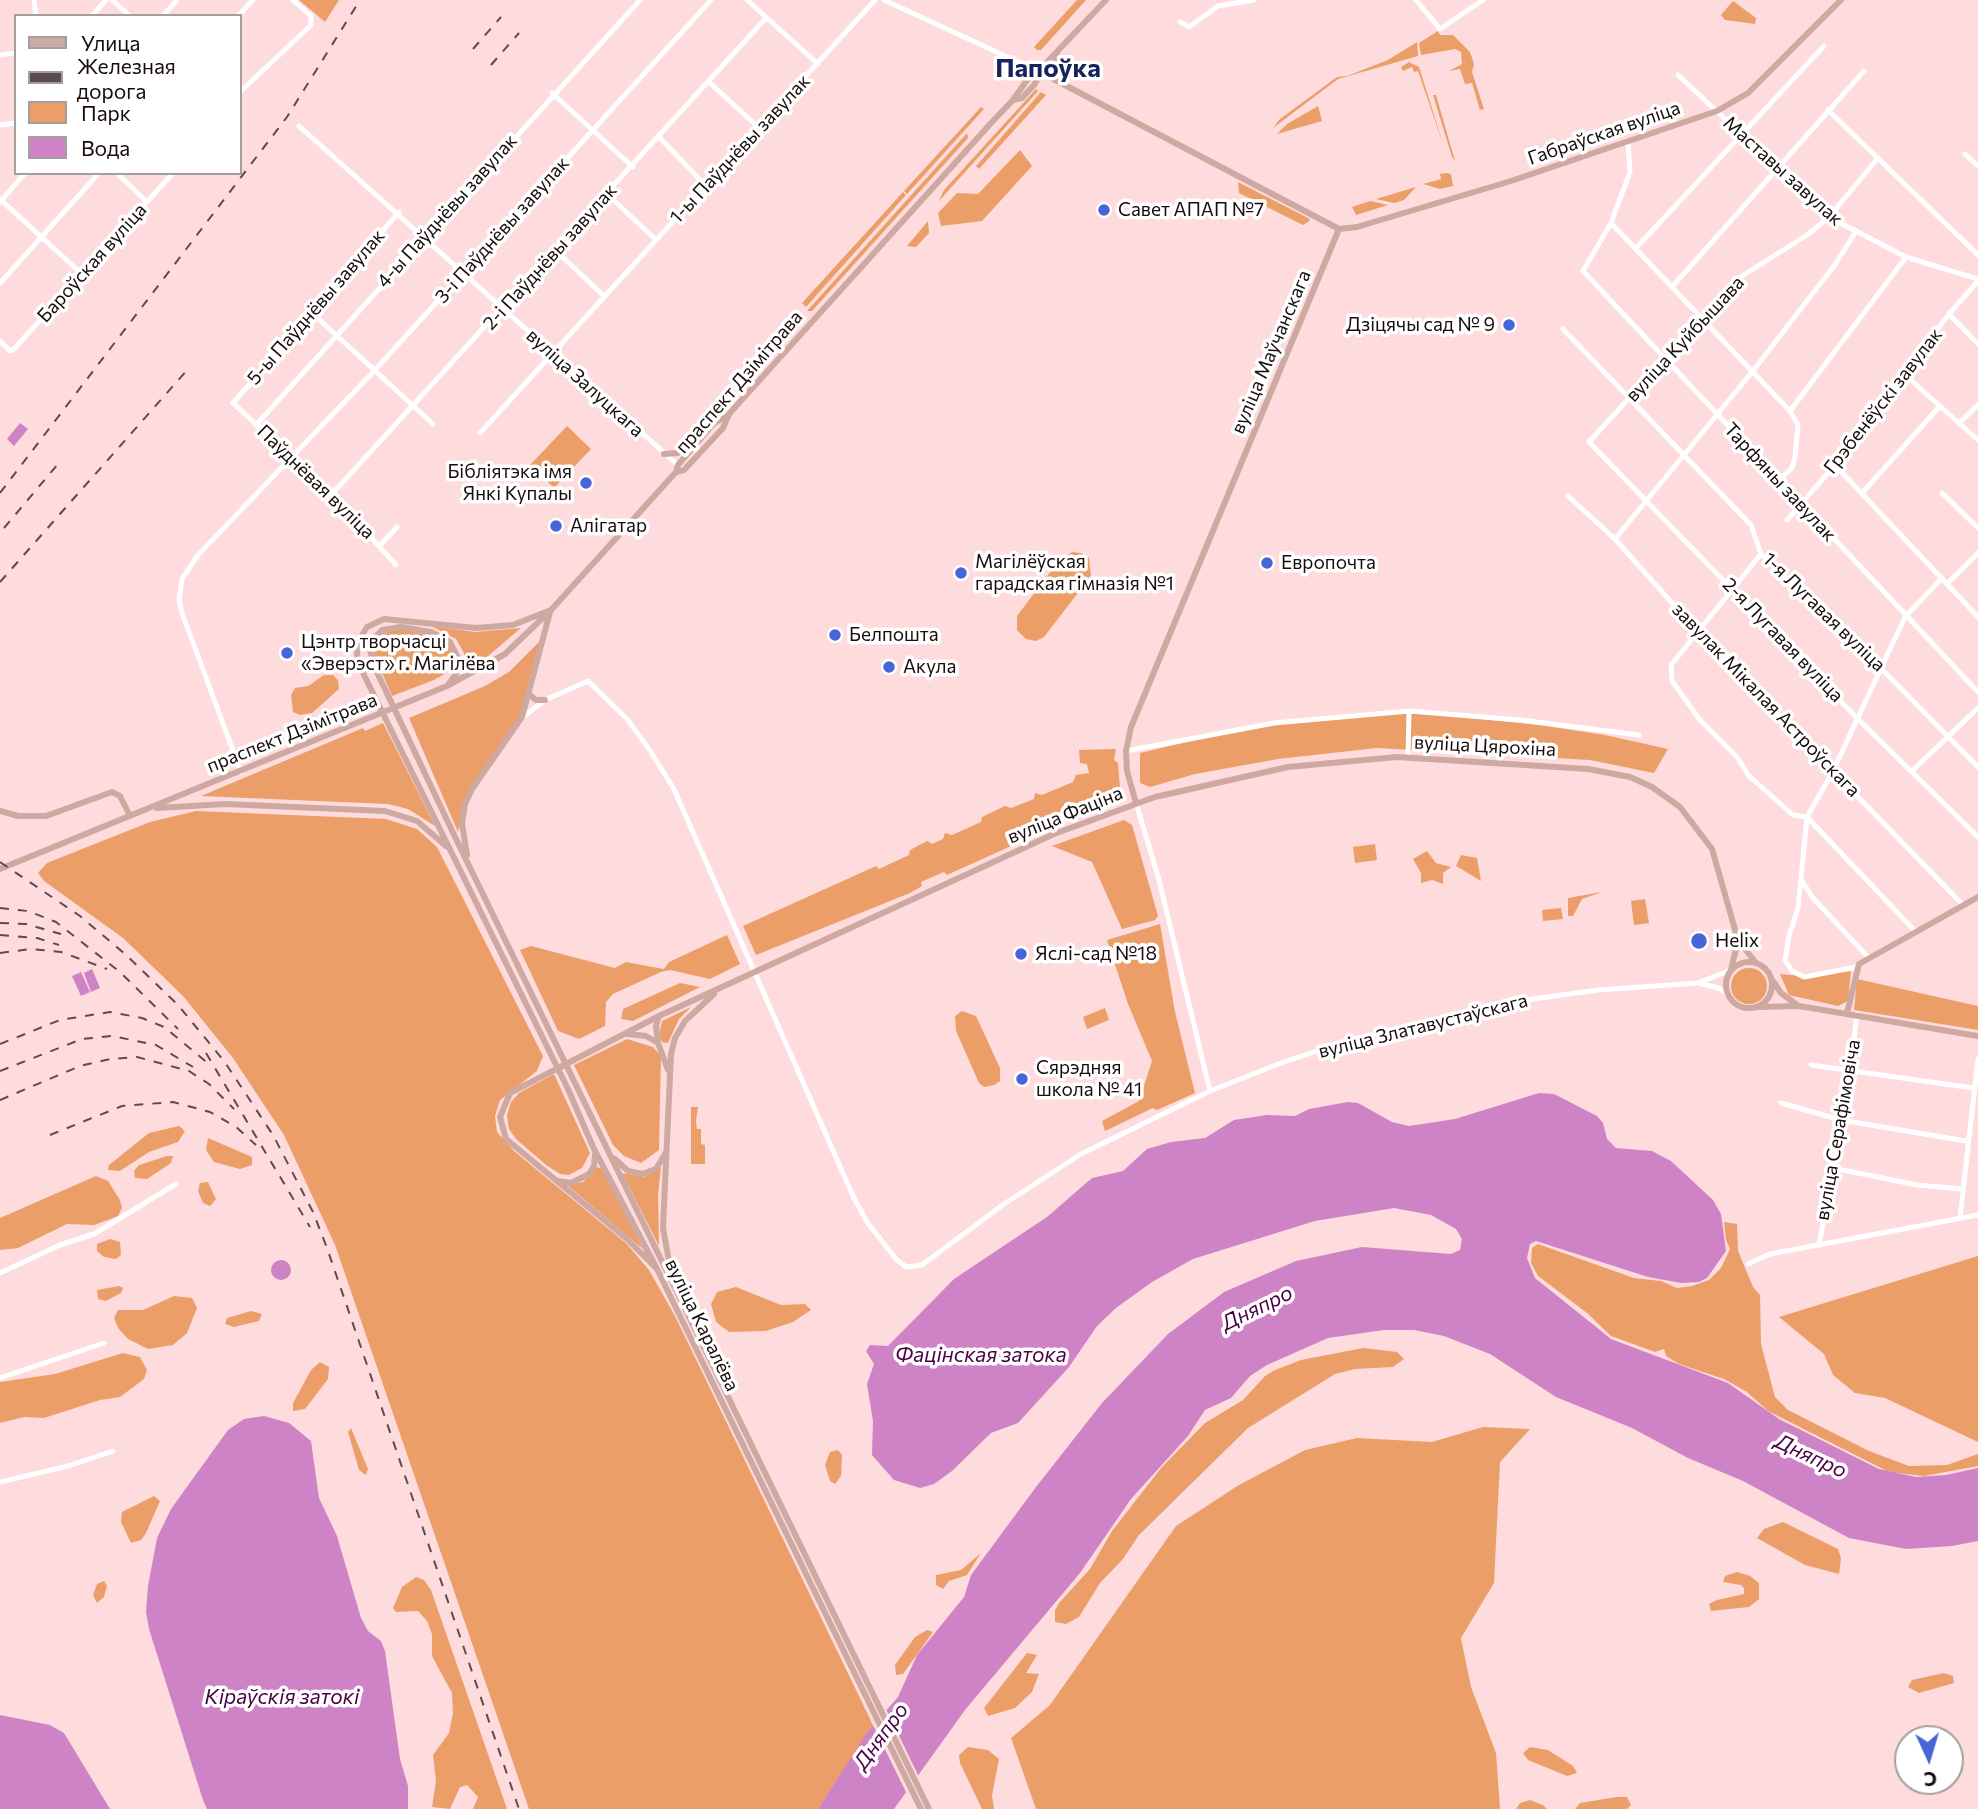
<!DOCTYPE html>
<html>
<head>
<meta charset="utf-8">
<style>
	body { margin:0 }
	#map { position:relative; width:1978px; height:1809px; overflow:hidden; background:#fedbdd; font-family:Commissioner,sans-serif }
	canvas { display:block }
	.legend { position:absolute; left:14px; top:14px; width:228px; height:161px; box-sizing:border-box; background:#fff; border:2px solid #a39e9f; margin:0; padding:9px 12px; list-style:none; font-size:21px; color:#180c0e }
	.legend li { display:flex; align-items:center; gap:14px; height:35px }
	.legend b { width:35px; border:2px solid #a39e9f }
	.north { position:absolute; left:1894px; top:1725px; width:70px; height:70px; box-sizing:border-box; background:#fff; border:2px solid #a39e9f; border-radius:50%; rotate:176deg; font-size:19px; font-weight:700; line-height:28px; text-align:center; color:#180c0e }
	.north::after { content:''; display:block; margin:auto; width:24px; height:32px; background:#4565d8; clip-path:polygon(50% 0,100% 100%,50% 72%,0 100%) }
</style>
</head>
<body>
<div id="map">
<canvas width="1978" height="1809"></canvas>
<ul class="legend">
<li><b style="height:9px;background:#cda9a1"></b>Улица</li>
<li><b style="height:9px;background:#5e4b4d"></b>Железная дорога</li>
<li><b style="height:19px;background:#ec9e69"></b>Парк</li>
<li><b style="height:19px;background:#ce83c6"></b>Вода</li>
</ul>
<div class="north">С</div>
</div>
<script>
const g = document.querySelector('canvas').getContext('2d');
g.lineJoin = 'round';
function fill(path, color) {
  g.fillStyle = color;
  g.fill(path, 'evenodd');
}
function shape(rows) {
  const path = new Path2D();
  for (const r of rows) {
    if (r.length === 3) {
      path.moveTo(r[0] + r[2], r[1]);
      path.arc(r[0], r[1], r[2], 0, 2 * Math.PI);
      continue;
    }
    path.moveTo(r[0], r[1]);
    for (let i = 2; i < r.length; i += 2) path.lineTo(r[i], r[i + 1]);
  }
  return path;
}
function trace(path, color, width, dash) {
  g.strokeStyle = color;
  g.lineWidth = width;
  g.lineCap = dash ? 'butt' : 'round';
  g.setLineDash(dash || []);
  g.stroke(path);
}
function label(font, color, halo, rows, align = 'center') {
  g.font = font + ' Commissioner,sans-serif';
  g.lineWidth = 7;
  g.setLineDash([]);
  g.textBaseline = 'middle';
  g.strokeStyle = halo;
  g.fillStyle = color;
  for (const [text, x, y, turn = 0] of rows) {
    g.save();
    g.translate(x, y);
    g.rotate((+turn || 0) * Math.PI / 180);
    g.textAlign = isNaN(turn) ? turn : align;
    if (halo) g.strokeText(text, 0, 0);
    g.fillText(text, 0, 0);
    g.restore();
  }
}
fill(shape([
	[299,0,339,0,325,22],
	[1077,0,1086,0,1041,50,1037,50,1034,47],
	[1733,1,1756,18,1755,24,1725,20,1721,15],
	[1438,31,1440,35,1453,35,1470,52,1474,64,1472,72,1484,109,1480,110,1472,83,1465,84,1460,69,1449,71,1462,64,1461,52,1455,49,1421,55,1419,43],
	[1417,42,1418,56,1338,79,1273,128,1280,119,1337,77,1347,76,1388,60],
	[1409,62,1419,67,1444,147,1418,71,1414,72,1412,67,1403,71,1401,67],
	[1036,89,1038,91,939,201,944,190],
	[1041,92,1046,95,979,169,976,166],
	[1433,95,1436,95,1455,161,1452,157],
	[1318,106,1322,121,1277,134,1287,124],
	[981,107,984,109,907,194,904,191],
	[967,133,968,138,812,311,807,311],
	[1020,150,1032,166,982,221,941,226,938,213,957,193,978,194],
	[1447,173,1451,174,1453,186,1440,189,1423,184,1441,179,1440,174],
	[1238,182,1310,219,1308,222,1303,225,1239,193],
	[1416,187,1404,200,1394,203,1376,199],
	[903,192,906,195,806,307,802,303],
	[1370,201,1388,205,1356,215,1352,207],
	[928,221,929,233,916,247,907,246],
	[567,426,591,449,554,488,530,465],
	[1072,552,1081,553,1089,558,1091,576,1044,637,1036,641,1026,639,1017,630,1017,616,1060,559],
	[431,626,475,632,521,628,488,656,465,667,464,653,456,639],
	[403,629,440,638,449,643,455,661,450,671,434,680,392,696,374,654,375,647,382,633],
	[541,640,520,718,465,799,458,832,409,718,485,686,509,672],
	[324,675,333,675,338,680,339,689,312,713,300,715,293,712,291,695,295,688,308,686],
	[1421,713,1539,725,1605,735,1668,749,1654,773,1590,760,1377,748,1278,759,1195,774,1150,787,1140,783,1140,753,1247,728,1352,716],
	[383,723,435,826,408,809,388,804,201,796,363,728,365,731],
	[1116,749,1114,760,1118,763,1120,788,1113,804,1072,819,1054,819,1042,824,1031,837,947,875,944,872,921,882,922,886,910,893,756,955,743,926,876,866,879,869,909,855,910,850,927,841,932,844,943,839,945,833,952,835,981,822,982,817,1005,806,1011,808,1034,799,1035,793,1042,795,1073,782,1076,775,1089,773,1087,764,1080,763,1079,750],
	[196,811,386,819,417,829,437,847,543,1056,537,1071,500,1100,495,1116,497,1132,514,1151,627,1244,649,1270,675,1316,873,1725,818,1809,529,1809,335,1245,284,1135,233,1058,183,996,123,938,44,881,38,873,47,863,150,822],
	[1124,820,1132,825,1158,916,1155,920,1122,929,1092,862,1052,846],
	[1375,844,1377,860,1355,863,1353,847],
	[1427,851,1436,863,1451,867,1443,873,1443,884,1432,880,1421,883,1421,873,1413,859],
	[1461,855,1477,858,1481,881,1456,866],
	[1602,892,1582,899,1573,916,1568,916,1568,898],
	[1645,899,1649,923,1634,925,1631,901],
	[1561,908,1563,919,1543,921,1542,910],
	[1160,924,1175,1012,1195,1093,1157,1110,1153,1108,1105,1131,1102,1121,1139,1101,1152,1061,1128,1004,1107,940],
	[727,935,740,964,710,979,670,970,661,972,613,994,606,1002,605,1026,579,1039,558,1031,520,950,531,946,615,968,626,962,664,969,669,962],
	[1749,986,18],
	[1851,971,1848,1001,1838,1006,1789,995,1780,974,1800,976],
	[1857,979,1978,1006,1978,1030,1854,1010],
	[680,983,700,987,633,1021,621,1019,623,1009],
	[691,1007,679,1019,668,1043,662,1042,659,1035,662,1021],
	[1105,1008,1109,1020,1087,1029,1083,1017],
	[962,1011,976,1016,1000,1068,1000,1081,994,1085,984,1087,979,1083,956,1031,955,1016],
	[627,1039,653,1047,661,1056,659,1150,641,1163,624,1156,613,1145,574,1065],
	[554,1074,590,1153,582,1168,569,1175,560,1174,546,1165,516,1139,509,1129,507,1115,511,1102,519,1093],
	[691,1107,698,1107,696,1121,697,1129,701,1129,701,1144,705,1145,705,1164,691,1164],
	[179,1126,185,1131,178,1142,149,1152,120,1171,108,1170,109,1165,149,1133],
	[208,1138,252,1157,252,1165,240,1169,214,1162,206,1150],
	[167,1156,173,1156,171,1163,147,1179,135,1178,134,1171,139,1165],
	[597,1167,602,1169,643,1249,567,1185,583,1182],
	[661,1167,658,1195,659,1246,622,1173,644,1177],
	[96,1176,108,1181,120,1200,122,1208,118,1216,94,1225,67,1224,18,1248,0,1250,0,1218],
	[208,1182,216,1199,210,1206,203,1203,198,1191,200,1183],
	[1724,1222,1737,1224,1738,1251,1753,1287,1760,1295,1761,1344,1775,1397,1788,1410,1869,1451,1909,1466,1947,1465,1978,1454,1978,1466,1924,1476,1889,1472,1768,1411,1747,1392,1724,1379,1679,1364,1666,1356,1664,1349,1655,1352,1611,1336,1587,1313,1538,1276,1531,1263,1532,1248,1538,1244,1634,1278,1661,1281,1677,1288,1692,1286,1709,1280,1721,1268,1730,1249,1726,1240],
	[110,1239,120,1242,121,1255,116,1259,104,1257,97,1251,97,1244],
	[1978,1256,1978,1442,1885,1398,1855,1393,1833,1375,1824,1354,1779,1317],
	[119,1286,123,1288,121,1293,106,1301,98,1299,97,1290],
	[736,1287,781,1305,805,1304,811,1310,793,1322,766,1331,729,1332,716,1322,711,1304,717,1292],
	[174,1296,192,1298,197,1308,187,1333,173,1345,148,1349,128,1339,118,1328,114,1318,118,1310,143,1310],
	[251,1311,262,1314,259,1321,234,1327,225,1324,227,1318],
	[1363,1348,1397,1352,1404,1359,1393,1367,1355,1369,1335,1374,1248,1428,1139,1535,1123,1559,1100,1583,1079,1617,1066,1624,1055,1622,1055,1610,1059,1603,1090,1569,1112,1531,1161,1468,1205,1423,1243,1400,1265,1376,1275,1370,1301,1360],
	[123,1353,140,1357,147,1370,144,1379,120,1397,100,1400,44,1418,24,1417,0,1423,0,1382,55,1374],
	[320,1362,329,1367,328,1379,305,1409,293,1411,293,1403,311,1370],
	[1483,1427,1530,1429,1500,1462,1494,1583,1461,1638,1471,1687,1496,1753,1500,1809,1036,1809,1011,1738,1050,1705,1176,1526,1239,1485,1305,1450,1357,1438,1432,1442],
	[351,1428,368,1469,366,1475,359,1470,348,1432],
	[838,1450,842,1455,841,1476,835,1484,830,1481,825,1465,830,1452],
	[154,1496,160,1501,146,1533,141,1540,131,1543,121,1522,122,1512],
	[1783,1522,1838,1549,1841,1558,1839,1574,1805,1565,1757,1538,1764,1529],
	[981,1553,967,1575,949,1581,943,1589,936,1585,936,1575,961,1570],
	[1737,1572,1750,1576,1759,1583,1759,1599,1749,1607,1711,1611,1709,1604,1717,1600,1744,1594,1744,1588,1741,1585,1723,1582,1725,1576],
	[416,1577,424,1580,431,1590,507,1809,473,1809,478,1797,467,1785,460,1787,450,1809,432,1807,436,1781,433,1755,449,1733,453,1713,452,1693,432,1656,432,1634,427,1621,418,1611,396,1612,393,1608,402,1587],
	[104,1581,107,1586,104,1597,97,1603,93,1595,97,1584],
	[927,1630,933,1632,903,1674,896,1675,895,1665,915,1637],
	[1027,1653,1037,1655,1026,1673,1039,1674,1032,1692,1015,1708,988,1716,984,1708],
	[1944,1673,1953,1676,1954,1683,1919,1693,1908,1687,1912,1680],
	[968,1747,988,1750,999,1759,992,1795,994,1809,982,1809,960,1763,959,1755],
	[1530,1747,1548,1750,1573,1766,1577,1773,1567,1776,1528,1760,1523,1753],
	[1617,1797,1627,1797,1631,1805,1627,1809,1575,1809,1580,1803],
	[1530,1800,1543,1805,1547,1809,1516,1809,1520,1803]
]), '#ec9e69');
fill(shape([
	[20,423,28,429,14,446,7,439],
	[92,969,100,988,91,992,84,973],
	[81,972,90,992,81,996,72,976],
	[1539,1093,1554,1094,1597,1116,1603,1123,1607,1139,1616,1148,1652,1151,1671,1161,1713,1200,1721,1214,1726,1251,1707,1278,1699,1282,1681,1283,1648,1277,1536,1241,1530,1244,1527,1258,1535,1278,1611,1339,1728,1383,1779,1419,1879,1469,1916,1477,1946,1475,1978,1468,1978,1541,1952,1546,1906,1549,1849,1538,1743,1481,1688,1458,1632,1428,1556,1397,1490,1354,1444,1336,1414,1330,1384,1330,1328,1338,1267,1365,1250,1376,1231,1398,1205,1410,1188,1436,1131,1499,1080,1573,965,1710,894,1809,818,1809,868,1731,898,1697,917,1655,964,1597,971,1575,1036,1487,1102,1403,1168,1334,1224,1292,1296,1261,1362,1247,1451,1254,1460,1250,1462,1239,1456,1229,1431,1215,1394,1208,1315,1221,1193,1259,1152,1282,1116,1308,1097,1326,1069,1367,1018,1423,991,1433,952,1471,934,1484,920,1488,894,1480,872,1455,873,1421,867,1384,874,1364,866,1351,870,1345,888,1346,954,1279,1047,1217,1092,1178,1123,1171,1147,1149,1171,1142,1205,1138,1234,1120,1267,1115,1295,1116,1309,1109,1348,1102,1358,1103,1392,1122,1409,1126,1455,1119],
	[281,1270,10],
	[264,1416,289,1423,311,1441,319,1498,337,1536,361,1618,368,1631,381,1641,385,1651,400,1759,408,1786,408,1809,207,1809,203,1800,149,1629,146,1612,148,1586,157,1538,171,1509,228,1430,244,1419],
	[0,1715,50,1725,64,1733,110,1809,0,1809]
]), '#ce83c6');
fill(shape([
	[885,1707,919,1777,907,1794,871,1721]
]), '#fedbdd');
trace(shape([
	[34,0,36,16],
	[112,0,130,16],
	[747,0,818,64],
	[884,0,1040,72],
	[1416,0,1440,29,1483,0],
	[92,16,106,0],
	[163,16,177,0],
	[238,16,253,0],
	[1180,22,1189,27,1218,6,1254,0],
	[0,55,16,53],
	[1678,75,1829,217,1906,257,1978,279],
	[709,82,758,127],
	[240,92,311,25,311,16,293,0],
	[552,93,633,167],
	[1828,110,1978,255],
	[0,125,16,123],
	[299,126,680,467],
	[659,137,706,186],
	[1628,143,1630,172,1611,223,1583,271,1978,692],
	[1965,154,1978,166],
	[1878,158,1829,217,1807,235,1739,278,1589,442,1858,719,1978,837],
	[117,173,147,202],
	[607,194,655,239],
	[0,199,83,275],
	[0,202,25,173],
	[1611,223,1790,411,1798,425,1795,457,1792,468,1781,478],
	[1636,248,1824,46],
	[555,250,603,295],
	[0,283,99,173],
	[1672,287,1864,71],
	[311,312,433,424],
	[1949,314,1978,344],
	[1563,329,1751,525,1761,554,1863,650,1978,767],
	[0,341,10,351,14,349,173,173],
	[1905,375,1978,440],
	[1790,411,1906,257],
	[1960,422,1978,405],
	[256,425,640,0],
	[480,433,875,0],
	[1835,465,1978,617],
	[1863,492,1939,407],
	[1942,493,1978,528],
	[332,494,766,18],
	[1568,496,1615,539,1697,631,1963,905],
	[1787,520,1835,465,1949,314,1978,281],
	[1615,539,1752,372,1834,266,1855,233],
	[381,544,397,527],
	[1761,554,1671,665,1672,681,1700,720,1737,757,1749,776,1793,815,1807,817,1915,931],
	[396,565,332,494,233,403,399,212],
	[1947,584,1978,553],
	[523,717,545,700,588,681,627,719,649,749,674,789,853,1196,867,1222,896,1259,906,1267,922,1265,1004,1204,1081,1154,1210,1091,1281,1063,1344,1042,1511,1002,1598,990,1698,983,1731,970],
	[1126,751,1274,723,1409,711,1521,720,1639,735],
	[1408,757,1409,711],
	[1912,771,1978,708],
	[241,772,182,613,179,600,182,579,198,555,375,370,711,0],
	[1136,803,1158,876,1210,1091],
	[1802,881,1813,898,1868,957],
	[1857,967,1804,977,1792,971,1785,960,1789,936,1798,908,1807,817,1833,771,1905,617,1942,578],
	[1701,984,1719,988,1728,995],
	[1811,1065,1973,1088],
	[1781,1103,1841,1120,1966,1141],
	[1833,1168,1917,1185,1962,1189],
	[1960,1218,1978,1059],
	[1819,1245,1850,1071,1857,1014],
	[1748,1264,1770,1254,1978,1215],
	[0,1273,60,1245,94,1234,176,1184],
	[0,1378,104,1343],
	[0,1482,68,1466,113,1451]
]), '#fff', 5);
trace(shape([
	[1040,72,1339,229,1131,727,1126,751,1127,771,1136,803],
	[1056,80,1052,71,1057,55],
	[1013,100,1027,80,1040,72],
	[1339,229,1357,227,1511,181,1717,111,1748,93,1841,0],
	[664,454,678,453,699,431,711,425],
	[676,472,678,465,713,424,728,415],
	[551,610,513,625,476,628,384,619,367,627,358,642,357,655,363,673,568,1089,594,1149,657,1269,921,1809],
	[448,685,456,674,459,660,450,642,431,632,401,627,382,630,373,639,370,650,375,668,456,839,929,1809],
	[530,695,536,700,545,700],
	[157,808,225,804,385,811,417,821,446,846],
	[0,811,18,816,46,816,112,792,120,796,130,816],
	[467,855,462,824,465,804,472,789,522,717,550,612],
	[0,869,447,686,505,654,551,610,676,472,684,470,723,428,729,414,992,122,1013,100,1022,98,1034,85,1049,60,1106,0],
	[1738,940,1756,963],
	[1749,985,23],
	[1773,981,1781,993,1797,1005],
	[1758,1007,1799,1006,1978,1036],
	[1847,1013,1859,964,1978,897],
	[627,1034,646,1036,658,1043,668,1070],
	[658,1043,656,1026,659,1016],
	[615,1159,628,1171,642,1174,656,1169,665,1154],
	[558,1181,571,1183,589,1174,594,1166,595,1154],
	[657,1269,628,1240,506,1139,500,1117,510,1093,659,1016,935,889,1054,834,1155,797,1288,767,1397,757,1588,769,1630,777,1652,787,1680,807,1712,849,1738,940,1731,970],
	[672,1278,663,1228,671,1054,675,1038,685,1021,714,994]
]), '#cda9a1', 6);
trace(shape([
	[473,49,501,17],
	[491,65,519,33],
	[0,493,287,117,360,0],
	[4,528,58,464],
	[0,582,188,369],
	[0,862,80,916,125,954,178,1005,224,1061,273,1135,313,1212,327,1248,519,1809],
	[0,908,28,911,56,922,120,972,178,1029],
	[0,923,26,924,61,934],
	[0,935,37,938,59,945],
	[0,953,31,949,61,952,107,969],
	[0,1044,60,1020,110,1012,142,1018,164,1027,209,1064],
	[206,1053,310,1227],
	[0,1071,82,1039,112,1036,156,1045,193,1067],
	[0,1100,80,1066,110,1059,137,1057,189,1071,209,1084,234,1109],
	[50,1135,122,1106,173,1102,210,1112,236,1127,256,1145]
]), '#5e4b4d', 2, [9, 9]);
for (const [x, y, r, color] of [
	[1104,210,7,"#4565d8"],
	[1509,325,7,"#4565d8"],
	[586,483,7,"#4565d8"],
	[556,526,7,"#4565d8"],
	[1267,563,7,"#4565d8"],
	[961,573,7,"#4565d8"],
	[835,635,7,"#4565d8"],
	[287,653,7,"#4565d8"],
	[889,667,7,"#4565d8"],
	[1699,941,9,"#4565d8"],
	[1021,954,7,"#4565d8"],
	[1022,1079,7,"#4565d8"]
]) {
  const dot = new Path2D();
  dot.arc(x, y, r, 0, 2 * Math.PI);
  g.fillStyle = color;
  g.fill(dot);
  trace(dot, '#fff', 2.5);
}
label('19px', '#180c0e', '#fff', [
	["Габраўская вуліца",1604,133,-19],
	["1-ы Паўднёвы завулак",740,149,-47],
	["Маставы завулак",1783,171,42],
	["4-ы Паўднёвы завулак",447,211,-48],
	["3-і Паўднёвы завулак",502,230,-48],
	["2-і Паўднёвы завулак",550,257,-48],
	["Бароўская вуліца",92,263,-48],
	["5-ы Паўднёвы завулак",316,307,-49],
	["вуліца Куйбышава",1685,339,-47],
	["вуліца Маўчанскага",1271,352,-67],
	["праспект Дзімітрава",739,382,-49],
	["вуліца Залуцкага",585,383,42],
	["Грэбенёўскі завулак",1883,401,-52],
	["Паўднёвая вуліца",316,482,44],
	["Тарфяны завулак",1780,482,47],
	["1-я Лугавая вуліца",1824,612,44],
	["2-я Лугавая вуліца",1783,640,46],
	["завулак Мікалая Астроўскага",1766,700,46],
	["праспект Дзімітрава",292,733,-22],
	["вуліца Цярохіна",1485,746,3],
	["вуліца Фаціна",1065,815,-22],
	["вуліца Златавустаўскага",1423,1026,-14],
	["вуліца Серафімовіча",1838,1130,-80],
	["вуліца Каралёва",702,1325,64]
]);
label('19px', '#180c0e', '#fff', [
	["Савет АПАП №7",1118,210],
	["Дзіцячы сад № 9",1495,325,"right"],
	["Бібліятэка імя",572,472,"right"],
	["Янкі Купалы",572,494,"right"],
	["Алігатар",570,526],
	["Магілёўская",975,562],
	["гарадская гімназія №1",975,584],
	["Европочта",1281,563],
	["Белпошта",849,635],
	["Цэнтр творчасці",301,642],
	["«Эверэст» г. Магілёва",301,664],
	["Акула",903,667],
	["Helix",1715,941],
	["Яслі-сад №18",1035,954],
	["Сярэдняя",1036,1068],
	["школа № 41",1036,1090]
], 'left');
label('italic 21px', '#490245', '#fff', [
	["Дняпро",1257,1308,-26],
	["Фацінская затока",981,1355],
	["Дняпро",1811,1456,25],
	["Кіраўскія затокі",282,1697],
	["Дняпро",881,1736,-54]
]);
label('bold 26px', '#15245b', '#fff', [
	["Папоўка",1048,68]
]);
</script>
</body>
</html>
